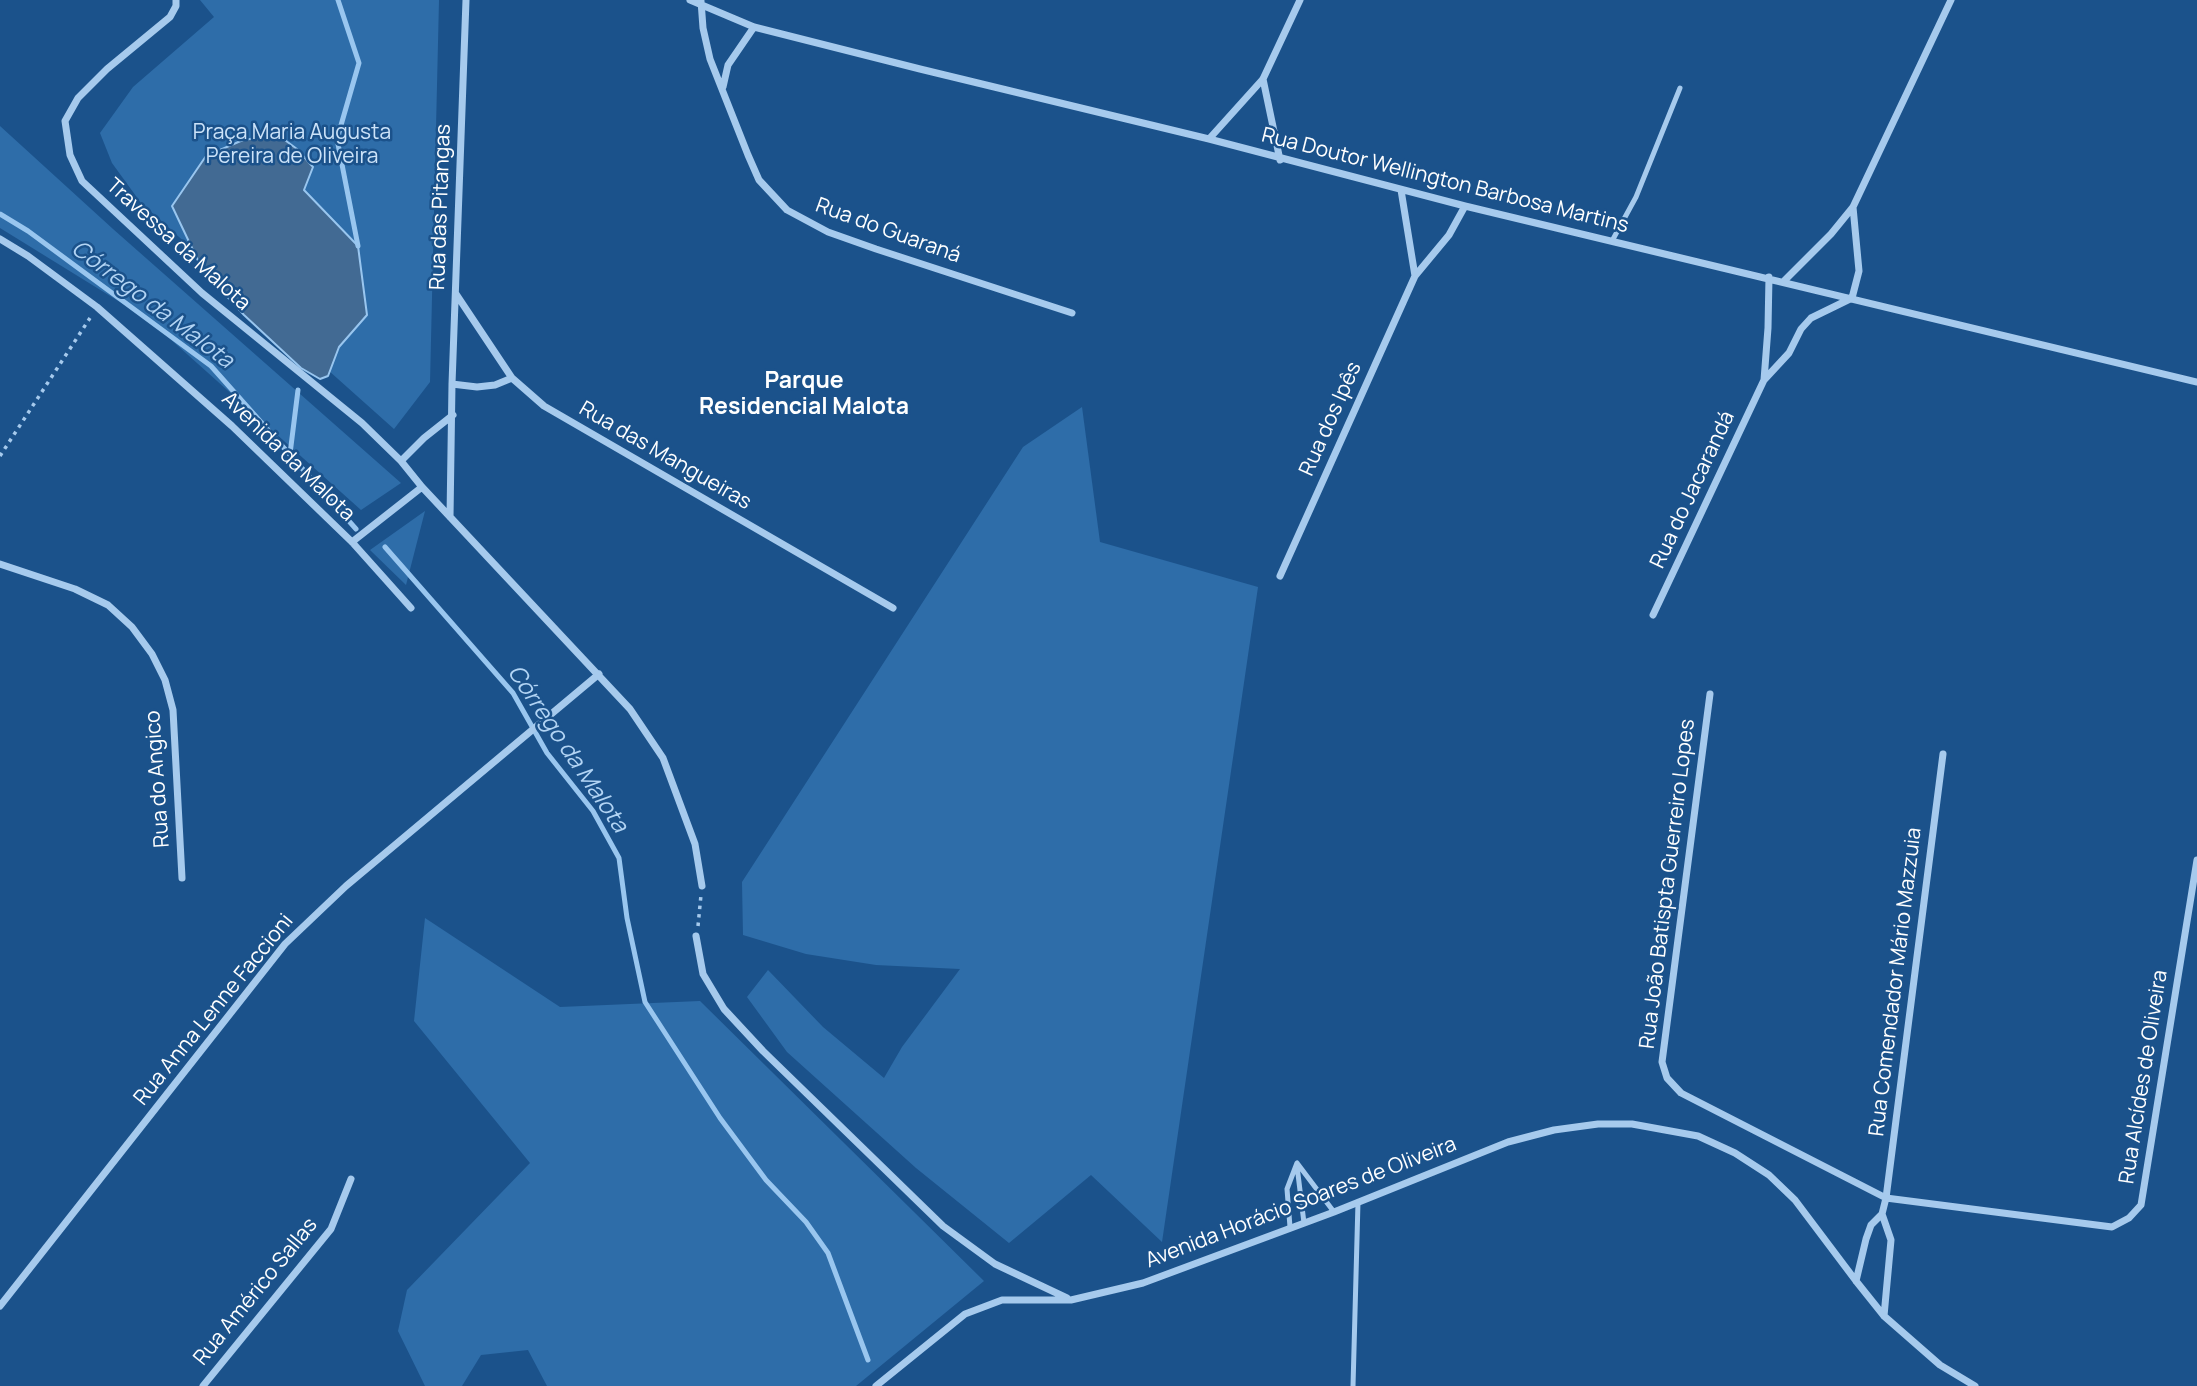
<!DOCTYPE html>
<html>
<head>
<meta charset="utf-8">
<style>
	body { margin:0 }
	canvas { display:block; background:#1b528b }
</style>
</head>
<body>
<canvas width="2197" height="1386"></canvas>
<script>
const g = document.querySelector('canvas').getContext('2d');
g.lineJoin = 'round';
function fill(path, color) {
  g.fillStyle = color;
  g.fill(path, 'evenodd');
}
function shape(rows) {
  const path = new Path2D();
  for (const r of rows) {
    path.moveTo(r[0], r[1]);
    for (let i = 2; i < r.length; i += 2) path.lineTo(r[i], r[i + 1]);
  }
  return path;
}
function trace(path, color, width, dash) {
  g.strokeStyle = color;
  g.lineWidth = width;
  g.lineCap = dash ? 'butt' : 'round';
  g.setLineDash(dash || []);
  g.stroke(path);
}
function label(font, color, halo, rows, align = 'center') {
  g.font = font + ' Manrope,sans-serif';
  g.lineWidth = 5;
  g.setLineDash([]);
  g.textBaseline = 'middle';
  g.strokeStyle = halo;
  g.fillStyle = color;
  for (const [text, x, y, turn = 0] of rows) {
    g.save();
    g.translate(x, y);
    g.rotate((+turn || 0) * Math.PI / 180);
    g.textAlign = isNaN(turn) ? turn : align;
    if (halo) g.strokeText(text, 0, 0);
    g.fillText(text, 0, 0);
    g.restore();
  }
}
fill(shape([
	[200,0,439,0,430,382,394,429,141,203,112,163,100,133,133,87,214,17],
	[0,126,113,229,401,483,361,510,149,320,0,228],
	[1082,407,1100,542,1258,587,1162,1242,1091,1175,1009,1243,916,1168,787,1052,747,997,768,970,823,1027,884,1078,902,1047,960,969,876,965,806,954,743,935,742,882,1023,447],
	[425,511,406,585,370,550],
	[425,918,560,1007,700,1001,984,1281,856,1386,547,1386,528,1350,481,1355,462,1386,425,1386,398,1331,407,1290,530,1163,414,1021]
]), '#2e6da9');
const water = shape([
	[278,135,297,149,313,167,304,190,358,246,367,315,339,347,328,376,320,379,301,368,244,315,202,269,172,206,206,156,243,140,278,135]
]);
fill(water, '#426a93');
trace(water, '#99c6ef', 2);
trace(shape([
	[338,0,359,63,337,139,358,246],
	[0,214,28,231,211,366,356,529],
	[290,454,298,390],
	[385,547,513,693,547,753,593,811,619,858,627,918,645,1002,720,1118,766,1180,806,1222,828,1253,868,1360]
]), '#99c6ef', 5);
trace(shape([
	[0,456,90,318],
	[698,926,701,895]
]), '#a6caed', 3.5, [3.5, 5]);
trace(shape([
	[1612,241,1636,197,1680,88],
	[1297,1163,1334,1212],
	[1297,1166,1304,1223],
	[1290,1227,1287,1189,1297,1163],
	[1353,1386,1358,1202]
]), '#a6caed', 5);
trace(shape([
	[176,0,176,6,170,17,107,69,78,98,65,121,70,155,82,181,202,293,362,423,401,461,422,487,630,709,663,758,695,844,702,886],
	[690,0,754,27,920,69,1209,139,1465,206,2197,382],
	[701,1,703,28,710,59,748,155,759,180,787,210,828,232,876,249,1072,313],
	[1263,79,1280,160],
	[723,87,728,65,754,27],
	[1209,139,1263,79,1300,0],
	[1401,190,1415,276],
	[0,239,28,256,97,307,232,426,352,542,411,608],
	[1784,281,1831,234,1853,207,1951,0],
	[456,294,512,378,544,406,893,608],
	[1764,380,1768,328,1769,277],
	[452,384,477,387,495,385,512,378],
	[401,461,424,438,453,415],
	[450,517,452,384,466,0],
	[352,542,422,487],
	[0,564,75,589,108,605,132,627,152,654,165,680,173,710,182,878],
	[1280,576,1415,276,1449,235,1465,206],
	[1653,615,1764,380,1789,353,1801,329,1811,318,1852,298,1859,271,1853,207],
	[1710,694,1662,1062,1667,1078,1681,1093,1886,1198,2112,1227,2129,1218,2141,1205,2197,860],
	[696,936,703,974,724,1009,763,1051,943,1226,995,1264,1067,1298],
	[1882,1214,1891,1240,1884,1316],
	[1856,1281,1866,1239,1871,1225,1882,1214,1886,1198,1943,754],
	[0,1306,285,944,346,886,599,674],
	[203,1386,331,1229,351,1179],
	[876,1386,965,1314,1002,1300,1071,1300,1143,1283,1334,1212,1508,1142,1554,1130,1598,1124,1632,1124,1698,1136,1735,1153,1769,1175,1795,1200,1856,1281,1884,1316,1940,1365,1975,1386]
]), '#a6caed', 7);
label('21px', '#cce3f9', '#1b528b', [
	["Praça Maria Augusta",292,133],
	["Pereira de Oliveira",292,157]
]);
label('21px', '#fff', '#1b528b', [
	["Rua Doutor Wellington Barbosa Martins",1445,181,14],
	["Rua das Pitangas",441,207,-88],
	["Rua do Guaraná",888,231,20],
	["Travessa da Malota",178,245,42],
	["Rua dos Ipês",1331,419,-66],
	["Rua das Mangueiras",665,456,30],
	["Avenida da Malota",288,457,44],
	["Rua do Jacarandá",1693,490,-65],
	["Rua do Angico",158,779,-94],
	["Rua João Batispta Guerreiro Lopes",1668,884,-83],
	["Rua Comendador Mário Mazzuia",1896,982,-83],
	["Rua Anna Lenne Faccioni",214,1010,-51],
	["Rua Alcídes de Oliveira",2144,1077,-81],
	["Avenida Horácio Soares de Oliveira",1301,1203,-21],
	["Rua Américo Sallas",256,1292,-51]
]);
label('italic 23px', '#b2d4f4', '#1b528b', [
	["Córrego da Malota",152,305,37],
	["Córrego da Malota",567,749,56]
]);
label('bold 23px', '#fff', '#1b528b', [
	["Parque",804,382],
	["Residencial Malota",804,408]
]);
</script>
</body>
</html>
